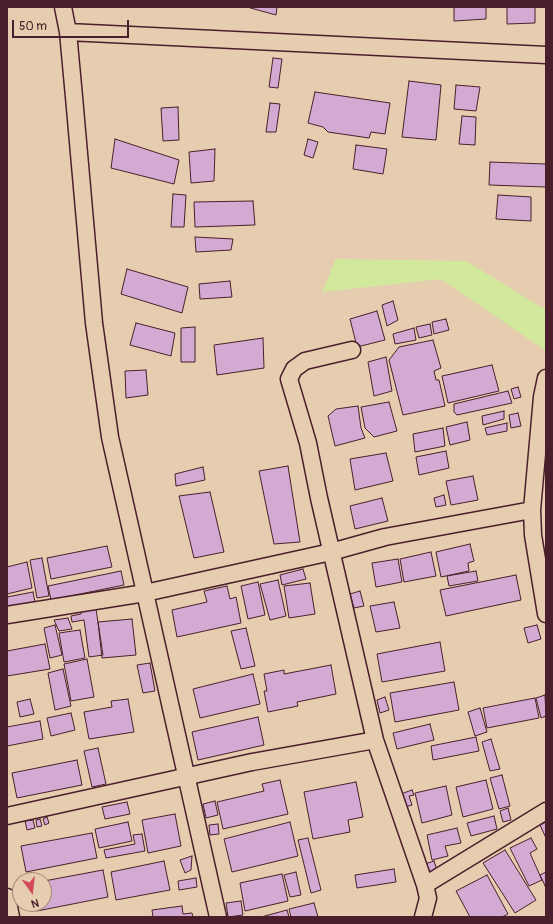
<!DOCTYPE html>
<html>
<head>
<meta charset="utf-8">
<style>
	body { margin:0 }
	#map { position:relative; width:553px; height:924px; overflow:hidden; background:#e7cdaf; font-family:Pangolin,sans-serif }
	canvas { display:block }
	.frame { position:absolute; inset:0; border:8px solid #4a1f2b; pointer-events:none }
	.north { position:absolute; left:12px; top:872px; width:40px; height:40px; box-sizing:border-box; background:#e7cdaf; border:1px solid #a8877a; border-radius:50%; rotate:165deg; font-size:11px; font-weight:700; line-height:16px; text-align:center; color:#4a1f2b }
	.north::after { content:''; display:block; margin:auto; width:14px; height:18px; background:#d1495b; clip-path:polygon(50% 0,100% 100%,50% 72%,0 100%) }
	.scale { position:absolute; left:12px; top:20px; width:117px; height:18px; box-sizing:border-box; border:2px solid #4a1f2b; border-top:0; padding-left:5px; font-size:12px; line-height:14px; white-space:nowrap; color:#4a1f2b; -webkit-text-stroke:3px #e7cdaf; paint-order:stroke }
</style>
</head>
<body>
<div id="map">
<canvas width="553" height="924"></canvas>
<div class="frame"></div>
<div class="north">N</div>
<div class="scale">50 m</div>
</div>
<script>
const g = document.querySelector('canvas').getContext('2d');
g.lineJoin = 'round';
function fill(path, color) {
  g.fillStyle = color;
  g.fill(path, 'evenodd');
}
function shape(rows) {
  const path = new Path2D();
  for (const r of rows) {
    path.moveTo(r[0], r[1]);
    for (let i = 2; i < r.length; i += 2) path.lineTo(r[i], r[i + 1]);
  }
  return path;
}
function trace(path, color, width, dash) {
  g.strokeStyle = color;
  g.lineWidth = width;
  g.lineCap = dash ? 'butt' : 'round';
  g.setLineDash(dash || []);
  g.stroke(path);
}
fill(shape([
	[336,259,466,261,546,310,546,351,441,279,322,292]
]), '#d2e89d');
const building = shape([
	[247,7,277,7,276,15,247,7],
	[454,7,486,7,486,19,454,21,454,7],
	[507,7,535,7,535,23,507,24,507,7],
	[273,58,282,59,278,88,269,87,273,58],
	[409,81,441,85,436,140,402,137,409,81],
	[456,85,480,87,476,111,454,109,456,85],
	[315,92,390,103,385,134,371,132,369,138,328,132,323,127,308,123,315,92],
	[270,103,280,104,276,132,266,132,270,103],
	[178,107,179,140,163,141,161,108,178,107],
	[462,116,476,117,475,145,459,144,462,116],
	[115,139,179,160,174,184,111,168,115,139],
	[308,139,318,142,313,158,304,155,308,139],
	[356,145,387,149,383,174,353,169,356,145],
	[215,149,214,181,191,183,189,152,215,149],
	[490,162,546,164,546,187,489,185,490,162],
	[173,194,186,195,184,227,171,227,173,194],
	[498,195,531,197,531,221,496,219,498,195],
	[253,201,255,225,195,227,194,202,253,201],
	[195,237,233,239,231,250,196,252,195,237],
	[127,269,188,287,182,313,121,294,127,269],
	[230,281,232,297,200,299,199,284,230,281],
	[393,301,398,320,387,326,382,305,393,301],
	[377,311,385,340,357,347,350,319,377,311],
	[446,319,449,330,434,334,432,322,446,319],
	[136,323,175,333,171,356,130,345,136,323],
	[430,324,432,335,419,338,416,327,430,324],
	[195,327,195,362,181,362,181,328,195,327],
	[414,328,416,340,395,344,393,334,414,328],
	[263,338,264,368,217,375,214,345,263,338],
	[433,340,441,368,434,371,436,380,439,380,445,406,403,415,389,360,399,347,433,340],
	[386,357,392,391,374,396,368,362,386,357],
	[492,365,499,391,448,403,442,376,492,365],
	[146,370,148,395,126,398,125,371,146,370],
	[518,387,521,397,514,399,511,389,518,387],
	[508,391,512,403,457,415,454,412,454,404,508,391],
	[389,402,397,431,374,437,365,428,361,407,389,402],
	[358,406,361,428,365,438,335,446,328,416,336,409,358,406],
	[504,411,504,419,483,425,482,416,504,411],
	[518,413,521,426,511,428,509,415,518,413],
	[467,422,470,440,450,445,446,427,467,422],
	[507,423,507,431,487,435,485,428,507,423],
	[443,428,445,446,415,452,413,434,443,428],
	[446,451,449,468,419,475,416,457,446,451],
	[386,453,393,481,355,490,350,459,386,453],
	[288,466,300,542,274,544,259,471,288,466],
	[203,467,205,480,176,486,175,474,203,467],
	[473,476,478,500,451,505,446,481,473,476],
	[210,492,224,552,194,558,179,496,210,492],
	[444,495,446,505,436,507,434,498,444,495],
	[382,498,388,521,355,529,350,506,382,498],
	[470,544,474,561,468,563,469,571,441,577,436,552,470,544],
	[107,546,112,567,51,579,47,558,107,546],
	[431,552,436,576,404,582,400,559,431,552],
	[42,558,49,596,37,598,30,560,42,558],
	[398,559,402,582,376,587,372,563,398,559],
	[27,562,32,588,7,594,7,567,27,562],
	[303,569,306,579,282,585,280,575,303,569],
	[121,571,124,585,51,600,48,586,121,571],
	[476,571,478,581,449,586,447,576,476,571],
	[516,575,521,600,446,616,440,590,516,575],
	[278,580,286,616,270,620,260,584,278,580],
	[258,582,265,615,248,619,241,586,258,582],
	[310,583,315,614,289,618,284,586,310,583],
	[227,586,230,599,236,597,241,623,177,637,172,610,207,602,204,591,227,586],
	[360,591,364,606,354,608,350,594,360,591],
	[33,592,35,602,7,608,7,597,33,592],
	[394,602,400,628,376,632,370,606,394,602],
	[96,609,103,655,89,657,84,620,72,622,71,616,81,614,81,611,96,609],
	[68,618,72,629,59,631,54,620,68,618],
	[132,619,136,655,102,658,98,622,132,619],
	[55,625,62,655,50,658,44,628,55,625],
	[537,625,541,639,528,643,524,628,537,625],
	[246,628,255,666,241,669,231,631,246,628],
	[80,630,85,658,64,662,59,633,80,630],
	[440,642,445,671,382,682,377,654,440,642],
	[45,644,50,669,7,676,7,651,45,644],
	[87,659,94,697,71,701,64,664,87,659],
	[150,663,155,691,143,693,137,665,150,663],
	[331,665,336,694,297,702,298,706,268,712,264,691,267,691,264,674,284,670,284,674,331,665],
	[63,669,71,706,55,710,48,673,63,669],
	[253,674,260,704,200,718,193,689,253,674],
	[454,682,459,710,395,722,390,693,454,682],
	[545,695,546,716,541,718,536,698,545,695],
	[385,697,389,710,380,713,377,700,385,697],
	[535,698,539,718,487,728,483,708,535,698],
	[30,699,34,714,20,717,17,702,30,699],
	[128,699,134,732,89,739,84,712,112,707,111,701,128,699],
	[480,708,487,732,475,736,468,712,480,708],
	[71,713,75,730,51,736,47,718,71,713],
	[258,717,264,745,198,760,192,732,258,717],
	[40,721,43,739,7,746,7,727,40,721],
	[430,724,434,740,397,749,393,733,430,724],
	[476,737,479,751,433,760,431,746,476,737],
	[491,739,500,769,490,771,482,742,491,739],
	[98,748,106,784,92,787,84,751,98,748],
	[77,760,82,785,17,798,12,773,77,760],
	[502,775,510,806,499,809,490,778,502,775],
	[280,780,288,814,223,829,217,802,264,791,262,784,280,780],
	[486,780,493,809,463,817,456,787,486,780],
	[356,782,363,817,348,820,350,832,313,839,304,792,356,782],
	[446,786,452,815,422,823,415,793,446,786],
	[412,790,414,795,409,796,412,805,405,807,401,794,412,790],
	[215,801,218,815,206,818,203,804,215,801],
	[127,802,130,814,105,819,102,807,127,802],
	[508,808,511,820,503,822,500,811,508,808],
	[175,814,181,846,148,853,142,820,175,814],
	[494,816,497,829,471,836,467,823,494,816],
	[47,817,49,823,45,825,43,819,47,817],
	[40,819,42,826,37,827,36,820,40,819],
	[33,820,35,828,27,830,25,821,33,820],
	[128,822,132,841,99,848,95,829,128,822],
	[290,822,298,856,232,872,224,839,290,822],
	[546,822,546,838,540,825,546,822],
	[218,824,219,834,210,835,209,825,218,824],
	[457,828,461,843,445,846,448,856,432,860,427,835,457,828],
	[92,833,97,858,26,872,21,846,92,833],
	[142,834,145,851,106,858,104,850,135,844,133,835,142,834],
	[308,838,321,890,311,893,298,840,308,838],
	[531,838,537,849,530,853,542,880,529,886,510,848,531,838],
	[505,850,536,900,515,913,483,863,505,850],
	[192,856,191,870,185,873,180,860,192,856],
	[164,861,170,890,116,900,111,872,164,861],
	[434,861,437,870,427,873,425,864,434,861],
	[394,869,396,882,357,888,355,875,394,869],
	[103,870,108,897,37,911,36,904,44,904,44,881,103,870],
	[296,872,301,895,290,897,284,875,296,872],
	[546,872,546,888,540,875,546,872],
	[282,874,288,901,245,911,240,883,282,874],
	[487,875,508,914,502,917,470,917,456,891,487,875],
	[196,878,197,887,179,890,178,881,196,878],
	[241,901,243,915,228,917,226,903,241,901],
	[314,903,318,917,291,917,289,909,314,903],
	[25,904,34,904,34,907,26,908,25,904],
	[182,906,183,914,192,913,193,917,153,917,152,910,182,906],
	[287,910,289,917,261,917,287,910]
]);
fill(building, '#d3aad1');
trace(building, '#4a1f2b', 1);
const minor = shape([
	[63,7,68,32,74,97,94,323,110,437,218,917],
	[68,32,546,55],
	[352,350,305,361,294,369,289,379,308,443,319,498,375,740,425,885,428,898,423,917],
	[546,378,542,397,532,510,533,535,546,614],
	[7,615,145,593,331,552,385,537,532,510],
	[7,816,252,762,375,740],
	[425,885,546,811],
	[7,897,11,917]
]);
trace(minor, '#4a1f2b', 19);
trace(minor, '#e7cdaf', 16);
</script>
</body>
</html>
